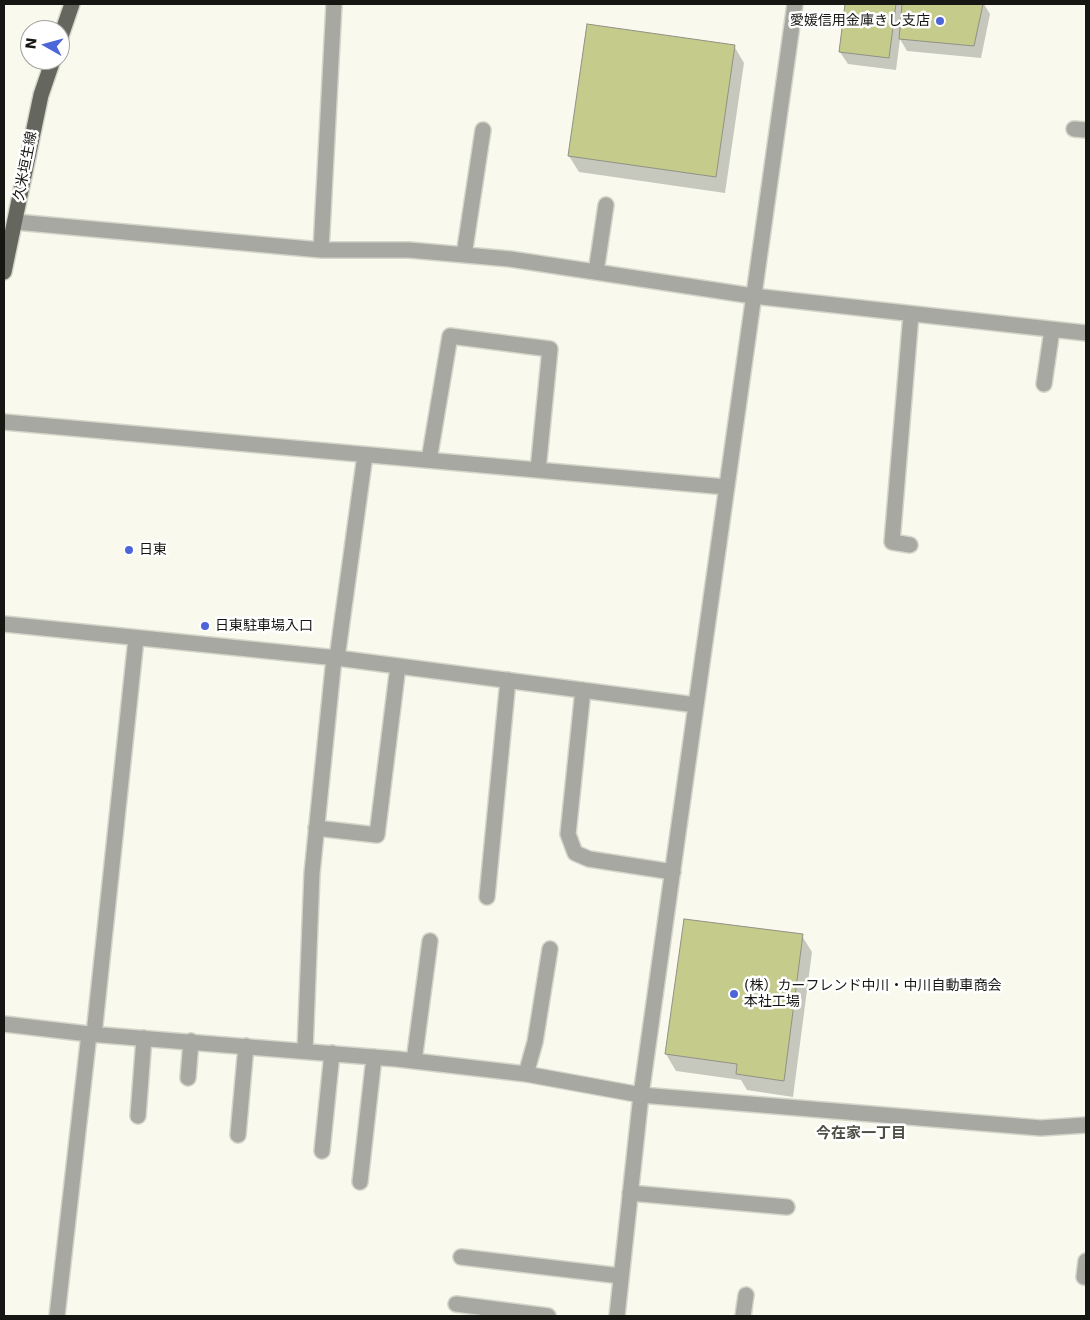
<!DOCTYPE html>
<html>
<head>
<meta charset="utf-8">
<style>
	body { margin:0 }
	#map { position:relative; width:1090px; height:1320px; overflow:hidden; background:#f9faed; font-family:"DejaVu Sans",sans-serif }
	canvas { display:block }
	.frame { position:absolute; inset:0; border:5px solid #161712; pointer-events:none }
	.north { position:absolute; left:20px; top:20px; width:50px; height:50px; box-sizing:border-box; background:#fff; border:1px solid #a2a2a0; border-radius:50%; rotate:277deg; font-size:14px; font-weight:700; line-height:20px; text-align:center; color:#161712 }
	.north::after { content:''; display:block; margin:auto; width:18px; height:22px; background:#4c65d9; clip-path:polygon(50% 0,100% 100%,50% 72%,0 100%) }
</style>
</head>
<body>
<div id="map">
<canvas width="1090" height="1320"></canvas>
<div class="frame"></div>
<div class="north">N</div>
</div>
<script>
const g = document.querySelector('canvas').getContext('2d');
g.lineJoin = 'round';
function fill(path, color) {
  g.fillStyle = color;
  g.fill(path, 'evenodd');
}
function shape(rows) {
  const path = new Path2D();
  for (const r of rows) {
    path.moveTo(r[0], r[1]);
    for (let i = 2; i < r.length; i += 2) path.lineTo(r[i], r[i + 1]);
  }
  return path;
}
function trace(path, color, width, dash) {
  g.strokeStyle = color;
  g.lineWidth = width;
  g.lineCap = dash ? 'butt' : 'round';
  g.setLineDash(dash || []);
  g.stroke(path);
}
function label(font, color, halo, rows, align = 'center') {
  g.font = font + ' "DejaVu Sans","Noto Sans JP",sans-serif';
  g.lineWidth = 5;
  g.setLineDash([]);
  g.textBaseline = 'middle';
  g.strokeStyle = halo;
  g.fillStyle = color;
  for (const [text, x, y, turn = 0] of rows) {
    g.save();
    g.translate(x, y);
    g.rotate((+turn || 0) * Math.PI / 180);
    g.textAlign = isNaN(turn) ? turn : align;
    if (halo) g.strokeText(text, 0, 0);
    g.fillText(text, 0, 0);
    g.restore();
  }
}
fill(shape([
	[846,4,984,4,990,14,981,58,907,51,900,39,896,70,848,64,840,52],
	[734,46,744,63,725,193,579,172,569,156],
	[802,936,812,952,793,1097,747,1090,741,1080,676,1071,666,1054]
]), '#0003');
const building = shape([
	[845,4,896,4,889,58,839,52,845,4],
	[902,4,983,4,974,46,899,39,902,4],
	[587,24,735,45,716,177,568,156,587,24],
	[684,919,803,934,784,1081,736,1074,737,1064,665,1054,684,919]
]);
fill(building, '#c5cb8a');
trace(building, '#909185', 1);
const minor = shape([
	[1074,129,1086,130],
	[16,222,321,250,409,250,510,259,753,296,1086,333],
	[321,250,334,4],
	[464,255,483,130],
	[596,272,606,205],
	[1044,384,1052,330],
	[4,422,726,487],
	[429,460,450,336,550,349,538,470],
	[910,545,892,542,911,314],
	[4,624,337,658,696,705],
	[337,658,365,455],
	[583,690,568,834,575,853,589,859,673,872],
	[316,828,377,835,398,666],
	[487,897,508,680],
	[4,1024,89,1034,397,1059,526,1074,641,1095,1041,1128,1086,1125],
	[94,1034,136,639],
	[305,1051,312,873,334,658],
	[414,1061,430,941],
	[526,1074,535,1042,550,949],
	[188,1078,191,1041],
	[138,1116,144,1038],
	[238,1135,246,1046],
	[322,1151,332,1053],
	[360,1182,374,1057],
	[630,1193,787,1207],
	[461,1257,621,1276],
	[1086,1261,1084,1277,1086,1277],
	[456,1304,548,1316],
	[57,1316,89,1034],
	[617,1316,641,1095,795,4],
	[743,1316,746,1295]
]);
const major = shape([
	[60,39,72,4],
	[4,272,41,95,53,60]
]);
trace(minor, '#d5d6ca', 18);
trace(major, '#d5d6ca', 18);
trace(minor, '#a8a8a3', 15);
trace(major, '#65665d', 15);
for (const [x, y, r, color] of [
	[940,21,5,"#4c65d9"],
	[129,550,5,"#4c65d9"],
	[205,626,5,"#4c65d9"],
	[734,994,5,"#4c65d9"]
]) {
  const dot = new Path2D();
  dot.arc(x, y, r, 0, 2 * Math.PI);
  g.fillStyle = color;
  g.fill(dot);
  trace(dot, '#fff', 2);
}
label('14px', '#161712', '#fff', [
	["愛媛信用金庫きし支店",930,21,"right"],
	["日東",139,550],
	["日東駐車場入口",215,626],
	["(株）カーフレンド中川・中川自動車商会",744,986],
	["本社工場",744,1002]
], 'left');
label('14px', '#161712', '#fff', [
	["久米垣生線",26,166,-79]
]);
label('bold 15px', '#4e4f44', '#fff', [
	["今在家一丁目",861,1134]
]);
</script>
</body>
</html>
